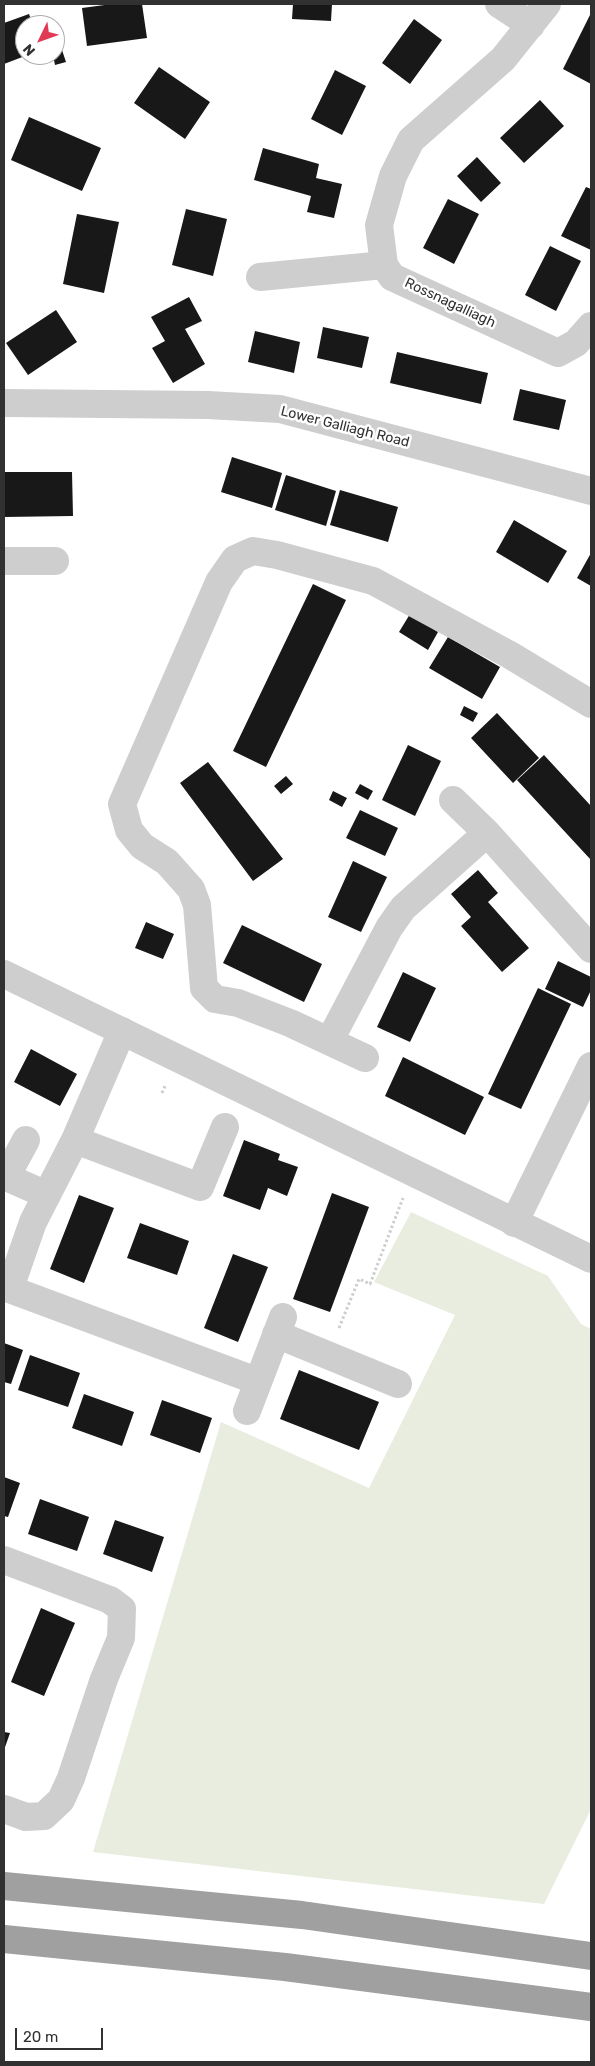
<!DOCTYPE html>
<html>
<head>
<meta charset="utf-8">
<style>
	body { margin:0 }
	#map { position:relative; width:595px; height:2066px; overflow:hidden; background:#fff; font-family:Rubik,sans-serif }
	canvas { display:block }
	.frame { position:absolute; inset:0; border:5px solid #313131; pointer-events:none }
	.north { position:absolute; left:15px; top:15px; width:50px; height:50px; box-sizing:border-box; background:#fff; border:1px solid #adadad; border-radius:50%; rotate:228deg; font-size:14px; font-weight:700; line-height:20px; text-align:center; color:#313131 }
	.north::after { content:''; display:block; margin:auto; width:18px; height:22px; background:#e13a54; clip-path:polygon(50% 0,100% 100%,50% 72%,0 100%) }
	.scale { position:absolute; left:15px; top:2028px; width:88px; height:22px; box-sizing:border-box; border:2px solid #313131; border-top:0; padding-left:6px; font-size:15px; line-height:18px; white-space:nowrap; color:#313131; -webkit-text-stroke:4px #fff; paint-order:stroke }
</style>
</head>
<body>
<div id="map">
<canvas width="595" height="2066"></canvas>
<div class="frame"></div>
<div class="north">N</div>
<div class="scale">20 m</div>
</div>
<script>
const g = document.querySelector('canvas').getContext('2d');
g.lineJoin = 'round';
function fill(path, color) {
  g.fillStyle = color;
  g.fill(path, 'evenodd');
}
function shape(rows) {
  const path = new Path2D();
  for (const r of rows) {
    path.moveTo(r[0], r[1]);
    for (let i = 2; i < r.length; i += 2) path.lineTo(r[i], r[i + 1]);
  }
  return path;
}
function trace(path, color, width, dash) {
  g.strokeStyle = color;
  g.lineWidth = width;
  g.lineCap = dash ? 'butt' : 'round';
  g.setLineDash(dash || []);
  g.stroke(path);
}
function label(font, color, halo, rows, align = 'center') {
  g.font = font + ' Rubik,sans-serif';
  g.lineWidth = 5;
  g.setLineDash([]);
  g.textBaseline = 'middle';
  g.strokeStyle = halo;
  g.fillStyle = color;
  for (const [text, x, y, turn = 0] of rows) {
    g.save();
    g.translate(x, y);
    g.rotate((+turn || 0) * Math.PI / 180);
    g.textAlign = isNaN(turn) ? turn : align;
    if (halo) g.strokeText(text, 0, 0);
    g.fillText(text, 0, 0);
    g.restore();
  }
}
fill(shape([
	[411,1212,548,1276,581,1324,591,1329,591,1809,544,1904,93,1852,221,1422,369,1488,455,1315,374,1282]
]), '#e8eddf');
fill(shape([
	[112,4,142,4,147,38,87,46,82,8],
	[293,4,332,4,331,21,292,19],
	[591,13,591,84,563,69],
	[29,14,33,25,25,25,25,56,4,64,4,23],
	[414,19,442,40,410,84,382,63],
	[62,50,66,62,55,65,53,55,55,55,55,52],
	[159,67,210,102,185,139,134,103],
	[335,70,366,86,342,135,311,119],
	[540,100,564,126,524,163,500,138],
	[29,117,101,148,82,191,11,160],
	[263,148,319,164,316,178,342,184,334,218,307,212,311,196,254,180],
	[477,157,501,183,481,202,457,176],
	[586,187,591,189,591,250,561,236],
	[448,199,479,214,454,264,423,248],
	[186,209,227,219,213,276,172,265],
	[77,214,119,222,104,293,63,284],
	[550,246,581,261,556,311,525,295],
	[189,297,202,321,185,329,205,364,173,383,152,348,165,341,151,317],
	[56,310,77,342,28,375,6,343],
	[323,327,369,337,362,368,317,358],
	[255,331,300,342,294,373,248,362],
	[397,352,488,373,481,404,390,383],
	[520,389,566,400,559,430,513,420],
	[232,457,282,473,272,508,221,492],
	[4,472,72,472,73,516,4,517],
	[286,475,336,491,326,526,275,510],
	[340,490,398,507,388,542,330,525],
	[514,520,567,551,548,583,496,552],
	[591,553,591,586,577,578],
	[313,584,346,600,266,767,233,751],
	[410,614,438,632,428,650,399,632],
	[448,637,500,667,482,699,429,668],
	[464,706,478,713,473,722,460,715],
	[497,713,539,758,513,783,471,738],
	[408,745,441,761,415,816,382,800],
	[544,755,591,806,591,860,517,780],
	[208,762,283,859,253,881,180,783],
	[286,776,293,784,281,794,274,786],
	[360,784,373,791,368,800,355,793],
	[333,791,347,798,342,807,329,800],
	[360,810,398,828,385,856,346,838],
	[353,861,387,877,361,932,328,917],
	[478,870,498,893,488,902,529,948,502,972,461,926,471,917,451,894],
	[146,922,174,934,163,959,135,948],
	[242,925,322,964,304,1002,223,963],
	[558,961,591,977,591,990,583,1007,545,989],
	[403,972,436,988,410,1042,377,1027],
	[538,988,571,1004,521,1109,488,1094],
	[31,1049,77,1074,60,1106,14,1082],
	[403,1057,484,1097,465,1135,385,1096],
	[244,1140,280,1154,278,1160,298,1167,287,1196,268,1188,260,1210,223,1196],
	[332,1193,369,1207,330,1312,293,1299],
	[79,1195,114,1208,84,1283,50,1269],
	[140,1223,189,1241,177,1275,127,1258],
	[233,1254,268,1267,238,1342,204,1328],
	[4,1343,23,1350,11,1384,4,1382],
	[30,1355,80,1373,68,1407,18,1390],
	[299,1370,379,1402,359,1450,280,1419],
	[84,1394,134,1412,122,1446,72,1428],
	[162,1400,212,1418,200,1453,150,1435],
	[4,1477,20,1483,8,1517,4,1516],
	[40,1499,89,1517,77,1551,28,1534],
	[115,1520,164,1537,152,1572,103,1554],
	[41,1608,75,1623,44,1696,11,1682],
	[4,1732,10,1733,4,1750]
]), '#181818');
trace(shape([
	[162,1093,166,1084],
	[339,1328,359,1279,370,1284,403,1198]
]), '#cecece', 3, [2.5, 2.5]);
trace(shape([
	[499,4,531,25],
	[547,4,503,59,411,140,393,176,379,225,384,265,392,277,558,353,576,343,591,326],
	[260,277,384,265],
	[4,403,208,405,280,409,591,491],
	[4,561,55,561],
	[453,800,487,833,591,949],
	[330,1040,389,928,403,908,487,833],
	[365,1058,290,1023,238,1003,215,999,204,988,197,905,191,889,167,862,142,846,129,830,122,804,219,582,235,559,253,551,277,555,373,581,510,655,591,704],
	[26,1140,6,1177,47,1195],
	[75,1140,200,1187,225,1127],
	[514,1223,591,1066],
	[4,1287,257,1381],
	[10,1288,33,1222,75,1140,122,1031],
	[276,1334,398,1384],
	[247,1411,283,1317],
	[4,1560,110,1600,122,1609,121,1638,104,1679,71,1778,61,1800,44,1816,26,1817,4,1809]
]), '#cecece', 28);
trace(shape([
	[4,974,591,1259]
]), '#cecece', 28);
trace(shape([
	[4,1886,302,1915,591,1956],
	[4,1939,285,1967,591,2007]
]), '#a0a0a0', 28);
label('14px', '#313131', '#fff', [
	["Rossnagalliagh",450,303,25],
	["Lower Galliagh Road",345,427,14]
]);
</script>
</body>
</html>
